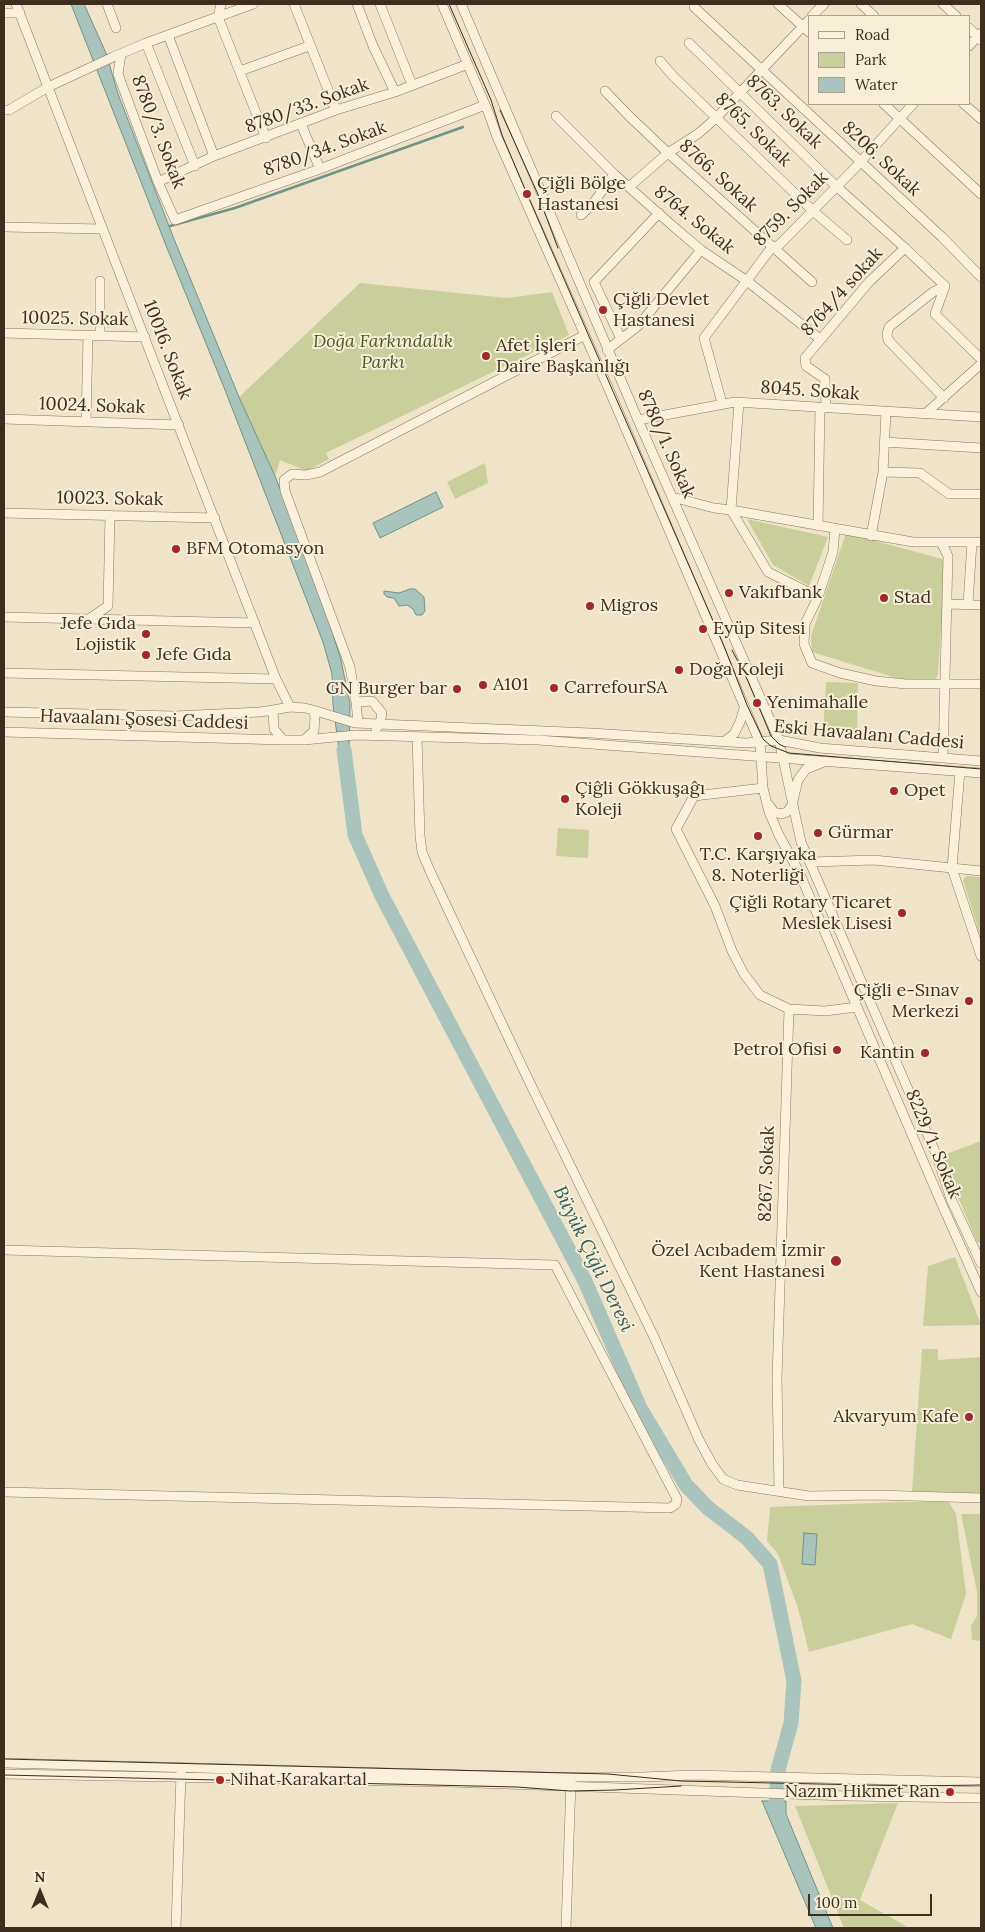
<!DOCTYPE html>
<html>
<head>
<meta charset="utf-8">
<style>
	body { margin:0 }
	#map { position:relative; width:985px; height:1932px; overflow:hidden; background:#f0e4c8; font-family:Lora,serif }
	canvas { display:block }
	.frame { position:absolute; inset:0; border:5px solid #3d2e20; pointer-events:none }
	.legend { position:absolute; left:808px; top:15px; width:162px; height:90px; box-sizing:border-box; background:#f7eed8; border:1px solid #ada18e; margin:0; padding:6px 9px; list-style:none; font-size:15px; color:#3d2e20 }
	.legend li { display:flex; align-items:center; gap:10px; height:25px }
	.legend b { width:25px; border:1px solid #ada18e }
	.north { position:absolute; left:15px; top:1867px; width:50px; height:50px; -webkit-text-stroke:4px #f7eed8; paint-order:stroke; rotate:0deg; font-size:14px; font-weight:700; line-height:20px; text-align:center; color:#3d2e20 }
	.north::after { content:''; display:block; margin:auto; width:18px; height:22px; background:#3d2e20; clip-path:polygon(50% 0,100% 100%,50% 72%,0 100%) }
	.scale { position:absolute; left:808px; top:1894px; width:124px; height:22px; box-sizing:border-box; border:2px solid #3d2e20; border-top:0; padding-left:6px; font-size:15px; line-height:18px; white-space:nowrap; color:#3d2e20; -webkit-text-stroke:4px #f7eed8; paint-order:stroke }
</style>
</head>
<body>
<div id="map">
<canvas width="985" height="1932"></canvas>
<div class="frame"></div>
<ul class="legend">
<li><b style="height:6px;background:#faf1dc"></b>Road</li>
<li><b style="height:14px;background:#c9cf9b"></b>Park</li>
<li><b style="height:14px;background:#a9c4bc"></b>Water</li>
</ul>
<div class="north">N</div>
<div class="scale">100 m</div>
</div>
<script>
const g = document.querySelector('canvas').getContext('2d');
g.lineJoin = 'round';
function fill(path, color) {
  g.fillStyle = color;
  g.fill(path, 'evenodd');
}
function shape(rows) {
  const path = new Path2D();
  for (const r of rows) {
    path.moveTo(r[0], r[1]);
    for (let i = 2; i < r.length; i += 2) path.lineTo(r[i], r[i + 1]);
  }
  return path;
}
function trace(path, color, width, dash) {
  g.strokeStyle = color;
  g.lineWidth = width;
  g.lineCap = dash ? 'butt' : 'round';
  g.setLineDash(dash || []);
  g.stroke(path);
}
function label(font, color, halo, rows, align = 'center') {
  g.font = font + ' Lora,serif';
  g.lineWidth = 4;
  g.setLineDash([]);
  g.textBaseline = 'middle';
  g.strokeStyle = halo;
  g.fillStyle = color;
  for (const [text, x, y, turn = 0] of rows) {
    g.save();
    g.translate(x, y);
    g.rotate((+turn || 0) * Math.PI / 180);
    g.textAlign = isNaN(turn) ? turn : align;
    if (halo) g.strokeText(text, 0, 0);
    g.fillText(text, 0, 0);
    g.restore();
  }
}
fill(shape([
	[360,283,507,298,552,292,569,335,326,453,329,459,307,471,280,460,275,476,239,397],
	[485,463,488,483,455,499,447,482],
	[747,519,828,537,809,586,773,565],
	[846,533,946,560,938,673,936,679,903,680,812,652,811,636],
	[826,682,858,683,857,736,823,734],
	[558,828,589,830,588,858,556,856],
	[967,876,981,877,981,939,963,880],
	[981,1141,981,1243,977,1242,941,1156],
	[955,1257,981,1325,923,1326,928,1266],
	[922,1349,938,1349,938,1360,981,1357,981,1493,912,1491],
	[900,1502,949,1502,956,1514,966,1594,951,1639,912,1624,809,1652,798,1608,778,1554,767,1541,770,1507],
	[961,1514,981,1514,981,1641,972,1640,971,1626,977,1616,977,1592],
	[898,1803,860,1900,906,1926,905,1928,844,1928,795,1806]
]), '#c9cf9b');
const water = shape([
	[71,4,84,4,106,53,118,94,174,239,239,397,275,476,317,584,341,660,350,704,349,750,339,750,333,705,332,674,323,642,225,390,165,243,71,4],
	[436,492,443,507,380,538,373,523,436,492],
	[410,589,415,589,424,597,425,611,422,615,416,615,413,609,407,605,399,606,394,598,387,597,384,594,384,591,399,593,410,589],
	[804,1533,817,1534,815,1565,802,1564,804,1533],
	[762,1801,786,1801,786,1814,833,1928,816,1928,762,1801]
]);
fill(water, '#a9c4bc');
trace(water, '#6f938a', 1);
trace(shape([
	[170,226,235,208,463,127]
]), '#6f938a', 2.5);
trace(shape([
	[344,750,355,835,382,896,584,1279,640,1408,686,1485,708,1508,747,1538,770,1564,794,1681,791,1723,778,1770,776,1806,779,1819]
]), '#a9c4bc', 15);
const minor = shape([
	[16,4,276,679,290,707],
	[107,4,116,28],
	[221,4,218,17,266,138],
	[294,4,336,110],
	[357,4,373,46,395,92],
	[380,4,412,85],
	[442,4,489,114,497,137,607,385,760,743,763,788,769,812,779,835,799,872,940,1200,981,1292],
	[461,4,638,420,779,740,801,842,936,1154,951,1199,981,1263],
	[694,4,694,7,942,237,981,277],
	[778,4,809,32],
	[861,4,874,16],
	[943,4,956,16],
	[4,13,20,13],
	[812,16,824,4],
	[969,28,981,40],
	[168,35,214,156],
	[146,43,195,166],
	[689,43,836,186,905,248,945,286],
	[969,46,981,33],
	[121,54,118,74,158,182,175,220,320,169,485,105],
	[660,61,673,76,813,211,847,240],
	[240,71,309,46],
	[605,91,629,116,668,153,812,282],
	[884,104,981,194],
	[964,104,981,119],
	[4,110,9,110,48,87,113,57,146,43,253,4],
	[556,116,614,174,674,227,701,250,747,281,820,339],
	[301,124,320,169],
	[158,182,214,156,336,110,395,92,468,64],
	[629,187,668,153,699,133,716,118,809,20],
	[581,215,592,205,614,174],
	[4,227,103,229],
	[100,281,100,336],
	[945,286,935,314,981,359],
	[4,333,145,337],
	[621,339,594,282,659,213],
	[607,350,638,326,701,250],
	[944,398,888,340,887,334,889,327,933,292,945,286],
	[739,402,731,510,768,572,818,597],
	[722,403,704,338,772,247,779,245,854,169,913,104],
	[826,408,825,379,806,366,805,358,869,282,905,248],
	[925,414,981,364],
	[4,419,179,425],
	[638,420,735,402,981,417],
	[86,422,88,336],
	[884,442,981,448],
	[883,472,920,473,949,494,981,494],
	[672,497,714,508,731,510,913,542,981,542],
	[4,513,215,518],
	[818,526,820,408],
	[835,529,833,552,818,597,805,624,804,644,812,663,840,673,876,681,906,684,981,684],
	[871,536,883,472,886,412],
	[941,542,948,556,943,758],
	[947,604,981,605],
	[968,604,972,542],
	[4,617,255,623],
	[89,619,108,606,110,515],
	[4,673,276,679],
	[356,702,358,723],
	[290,707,305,708,313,710,315,717,314,731,304,740,283,740,274,729,273,710,290,707],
	[313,710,355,723,591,733,746,743,779,740,820,748,981,761],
	[4,712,175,716,260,712,273,710],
	[376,729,380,724,382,713,372,701,356,702,350,667,285,491,284,480,292,474,306,475,320,472,585,335],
	[4,732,283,740],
	[417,737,420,836,422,852,430,871,527,1077,654,1337,699,1440,712,1464,723,1479,737,1485,809,1496,875,1495,981,1498],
	[304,740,356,735,538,740,981,773],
	[725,741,734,734,740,722,744,708],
	[960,771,952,868,981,956],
	[763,788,694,796,676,829,715,906,732,951,744,974,760,995,789,1009,825,1011,857,1007],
	[769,805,774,812,781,814,787,812,792,805,798,780,806,769,824,762],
	[811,862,874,860,981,871],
	[4,1250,555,1265,677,1499,676,1504,670,1508,4,1492],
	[779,1490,777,1378,789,1009],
	[4,1763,549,1777,643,1777,693,1775,981,1782],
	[4,1774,449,1782,847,1796,981,1798],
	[176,1928,181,1773],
	[566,1928,571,1781]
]);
trace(minor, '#8d765c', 10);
trace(minor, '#faf1dc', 9);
trace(shape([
	[449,4,491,100,502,135,527,194,724,646,747,705,763,739,771,746,789,753,981,769],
	[500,110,537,192,558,248],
	[732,650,748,681,771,736,779,744,785,747],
	[4,1759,608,1774,681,1781,912,1786,981,1785],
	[4,1775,517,1787,570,1791,615,1790,681,1786]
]), '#3d2e20', 1);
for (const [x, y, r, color] of [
	[527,194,5,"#9e2a2b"],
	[603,310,5,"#9e2a2b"],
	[486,356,5,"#9e2a2b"],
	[176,549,5,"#9e2a2b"],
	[729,593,5,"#9e2a2b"],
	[884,598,5,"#9e2a2b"],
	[590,606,5,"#9e2a2b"],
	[703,629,5,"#9e2a2b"],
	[146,634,5,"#9e2a2b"],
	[146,655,5,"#9e2a2b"],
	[679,670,5,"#9e2a2b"],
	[483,685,5,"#9e2a2b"],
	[554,688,5,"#9e2a2b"],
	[457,689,5,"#9e2a2b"],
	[757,703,5,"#9e2a2b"],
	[894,791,5,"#9e2a2b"],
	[565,799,5,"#9e2a2b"],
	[818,833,5,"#9e2a2b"],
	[758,836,5,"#9e2a2b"],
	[902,913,5,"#9e2a2b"],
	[969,1001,5,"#9e2a2b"],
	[837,1050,5,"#9e2a2b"],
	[925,1053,5,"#9e2a2b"],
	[836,1261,6,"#9e2a2b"],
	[969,1417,5,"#9e2a2b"],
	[220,1780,5,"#9e2a2b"],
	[950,1792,5,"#9e2a2b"]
]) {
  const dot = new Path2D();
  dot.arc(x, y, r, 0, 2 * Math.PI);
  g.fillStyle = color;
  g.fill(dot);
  trace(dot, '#f7eed8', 2);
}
label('18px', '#3d2e20', '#f7eed8', [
	["8780/33. Sokak",307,106,-20],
	["8763. Sokak",784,112,44],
	["8765. Sokak",753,130,44],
	["8780/3. Sokak",158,132,69],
	["8780/34. Sokak",325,149,-20],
	["8206. Sokak",881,159,43],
	["8766. Sokak",718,176,42],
	["8759. Sokak",791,209,-45],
	["8764. Sokak",694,220,39],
	["8764/4 sokak",842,292,-48],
	["10025. Sokak",75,319,1],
	["10016. Sokak",167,350,69],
	["8045. Sokak",810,391,4],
	["10024. Sokak",92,406,2],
	["8780/1. Sokak",666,444,66],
	["10023. Sokak",110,499,1],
	["Havaalanı Şosesi Caddesi",144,720,2],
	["Eski Havaalanı Caddesi",869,735,5],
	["8229/1. Sokak",933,1144,67],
	["8267. Sokak",767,1174,-88]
]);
label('18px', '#3d2e20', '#f7eed8', [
	["Çiğli Bölge",537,184],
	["Hastanesi",537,205],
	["Çiğli Devlet",613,300],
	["Hastanesi",613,321],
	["Afet İşleri",496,346],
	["Daire Başkanlığı",496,367],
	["BFM Otomasyon",186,549],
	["Vakıfbank",739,593],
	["Stad",894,598],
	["Migros",600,606],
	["Jefe Gıda",136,624,"right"],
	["Lojistik",136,645,"right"],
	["Eyüp Sitesi",713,629],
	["Jefe Gıda",156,655],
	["Doğa Koleji",689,670],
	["A101",493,685],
	["CarrefourSA",564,688],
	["GN Burger bar",447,689,"right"],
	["Yenimahalle",767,703],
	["Çiĝli Gökkuşaĝı",575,789],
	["Koleji",575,810],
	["Opet",904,791],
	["Gürmar",828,833],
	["T.C. Karşıyaka",758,855,"center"],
	["8. Noterliği",758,876,"center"],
	["Çiğli Rotary Ticaret",892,903,"right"],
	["Meslek Lisesi",892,924,"right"],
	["Çiğli e-Sınav",959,991,"right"],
	["Merkezi",959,1012,"right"],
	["Petrol Ofisi",827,1050,"right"],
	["Kantin",915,1053,"right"],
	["Özel Acıbadem İzmir",825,1251,"right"],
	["Kent Hastanesi",825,1272,"right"],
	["Akvaryum Kafe",959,1417,"right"],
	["Nihat Karakartal",230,1780],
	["Nazım Hikmet Ran",940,1792,"right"]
], 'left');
label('italic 18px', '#4d5a26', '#f7eed8', [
	["Doğa Farkındalık",383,342],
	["Parkı",383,363]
]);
label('italic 19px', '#2f5d5a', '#f7eed8', [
	["Büyük Çiğli Deresi",593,1259,64]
]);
</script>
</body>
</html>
